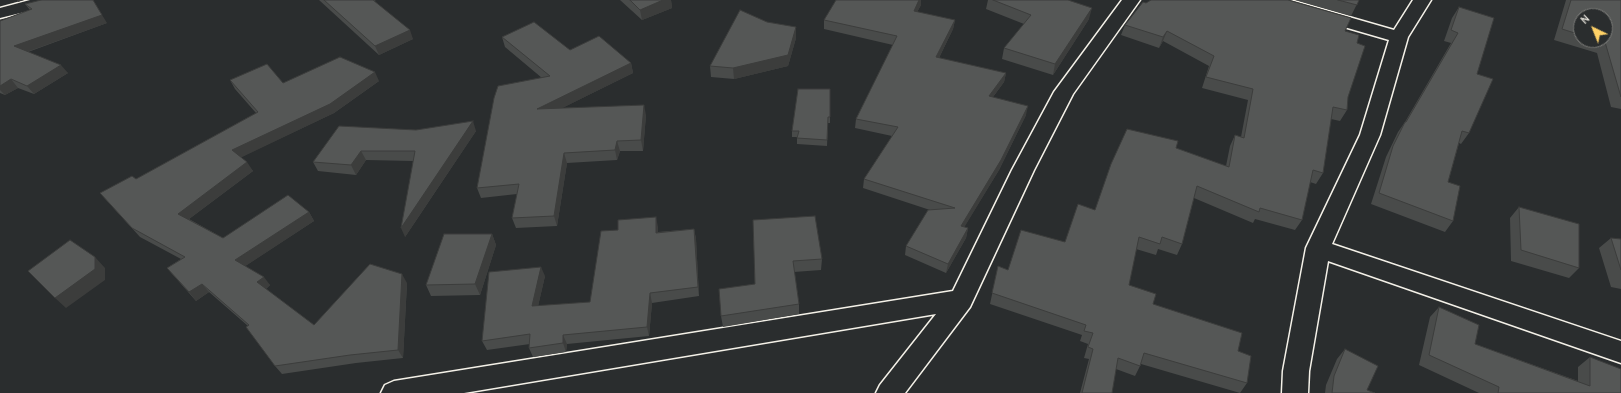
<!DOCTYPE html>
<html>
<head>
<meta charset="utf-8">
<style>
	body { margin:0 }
	#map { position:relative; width:1621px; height:393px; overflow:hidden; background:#2a2d2e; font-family:"Comic Neue",sans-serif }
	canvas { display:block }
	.north { position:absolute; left:1573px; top:8px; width:40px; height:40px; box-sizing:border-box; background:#2a2d2e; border:1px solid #7b7b78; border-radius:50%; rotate:317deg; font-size:11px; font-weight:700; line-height:16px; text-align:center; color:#f4f1e8 }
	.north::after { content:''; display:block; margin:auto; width:14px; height:18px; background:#ffd166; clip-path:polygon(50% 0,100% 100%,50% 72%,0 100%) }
</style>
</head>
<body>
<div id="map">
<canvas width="1621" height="393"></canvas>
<div class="north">N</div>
</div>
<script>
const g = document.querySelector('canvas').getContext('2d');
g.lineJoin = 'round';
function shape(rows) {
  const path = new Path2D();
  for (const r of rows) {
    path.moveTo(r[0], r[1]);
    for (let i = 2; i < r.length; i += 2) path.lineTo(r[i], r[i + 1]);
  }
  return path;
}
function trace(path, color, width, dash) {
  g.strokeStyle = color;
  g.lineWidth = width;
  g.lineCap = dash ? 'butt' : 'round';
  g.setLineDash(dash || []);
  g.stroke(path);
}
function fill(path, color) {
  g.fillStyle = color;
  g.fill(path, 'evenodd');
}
const street = shape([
	[30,0,60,0,57,4,0,18,0,8,30,0],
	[1122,0,1140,0,1073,94,1034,170,970,307,905,393,876,393,880,385,936,314,464,393,381,393,385,385,394,381,953,291,1012,170,1054,92,1122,0],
	[1262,0,1290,0,1394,30,1413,0,1431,0,1408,37,1380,135,1332,244,1621,341,1621,363,1328,261,1309,371,1308,393,1282,393,1283,371,1306,248,1360,135,1389,40,1265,4,1262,0]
]);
trace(street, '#f4f1e8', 3);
fill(street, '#2a2d2e');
fill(shape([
	[319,0,376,0,374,1,413,39,379,55],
	[620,0,671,0,672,8,642,20],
	[988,0,1068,0,1089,19,1053,75,1002,59,1004,48,1024,24,986,9],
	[1295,0,1359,0,1351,16],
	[1566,0,1621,0,1621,109,1611,107,1597,53,1554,40],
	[1581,16,1605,40,1581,40],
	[1146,3,1345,31,1348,97,1347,110,1340,121,1331,119,1323,173,1316,184,1310,182,1302,220,1295,230,1255,219,1253,223,1194,198,1182,244,1177,255,1158,249,1156,255,1136,249,1129,285,1153,304,1238,351,1247,383,1240,393,1141,364,1135,376,1116,369,1112,393,1080,393,1089,359,1084,358,1088,344,1080,341,1082,335,990,304,998,266,1008,270,1065,242,1095,210,1176,148,1226,166,1230,146,1235,135,1241,137,1248,100,1202,88,1209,66,1163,41,1159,48,1121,35,1125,25],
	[25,4,107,23,28,52,68,73,34,94,18,88,5,95,0,93,0,21,30,10],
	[921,5,917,12,955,20,953,29,939,58,1006,73,1004,82,993,97,1026,115,999,170,964,227,968,228,966,238,946,273,905,255,906,246,930,210,863,188,864,179,892,136,855,128,856,119,893,45,824,29,824,20],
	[1459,7,1477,74,1469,133,1461,144,1459,143,1448,182,1453,221,1445,232,1371,204,1386,157,1398,132,1405,122,1451,43,1444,41,1452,18],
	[502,37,631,63,633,73,562,108,646,115,643,151,620,151,617,160,567,163,557,226,516,228,512,218,517,194,481,198,477,188,542,78,505,47],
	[796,38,788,66,734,79,711,77,710,66],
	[230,80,283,83,379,81,334,113,241,157,253,171,189,219,223,238,309,212,314,221,245,266,270,285,266,289,314,325,407,283,403,358,356,363,282,374,275,366,248,326,209,292,196,301,167,268,181,259,140,237,100,193,136,179,256,113,235,89],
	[798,89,830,117,830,123,828,123,827,146,797,144,797,137,792,137,792,131],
	[416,130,476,131,405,237,413,161,366,160,356,175,318,171,313,162],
	[1519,207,1579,268,1569,278,1511,261,1510,218],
	[753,220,822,259,821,270,794,272,799,304,799,314,723,327,721,316,755,284],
	[658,227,658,232,694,229,696,239,699,296,652,303,649,336,567,344,566,352,533,357,529,348,530,344,487,350,482,341,545,276,538,306,590,302,618,230],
	[492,234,496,245,480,295,431,296,426,285],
	[1611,238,1621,239,1621,289,1611,287,1599,248],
	[1439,307,1475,344,1578,381,1578,367,1590,357,1621,393,1479,393,1419,365,1430,317],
	[1345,349,1367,390,1375,393,1325,393,1326,385,1337,359]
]), '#494b4a');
fill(shape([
	[17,0,24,0,18,2],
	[93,0,107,23,21,54,14,46],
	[663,0,671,0,672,8,642,20,640,10],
	[919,0,921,0,921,5,913,20,914,11],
	[1092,8,1089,19,1053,75,1055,64],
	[955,20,953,29,935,66,936,57],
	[796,27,796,38,788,66,734,79,733,68],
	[410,30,413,39,379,55,375,46],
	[1167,31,1163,41,1159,48,1163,37],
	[631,63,633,73,540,119,537,109],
	[61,65,68,73,34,94,27,86],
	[375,72,379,81,334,113,238,159,232,150],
	[1006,73,1004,82,987,105,989,96],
	[11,79,18,88,5,95,0,90,0,86],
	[644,105,646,115,643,151,641,140],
	[1028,106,1026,115,999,170,959,236,961,226],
	[473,121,476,131,405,237,401,228],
	[617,141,620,151,617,160,615,150],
	[361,151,366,160,356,175,351,165],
	[564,153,567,163,557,226,554,216],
	[247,162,253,171,185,222,178,214],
	[309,212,314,221,241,269,235,260],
	[656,217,658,227,658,242,656,233],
	[968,228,966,238,946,273,948,264],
	[694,229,696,239,699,296,698,287],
	[492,234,496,245,480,295,475,284],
	[95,257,105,268,105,280,66,308,55,298],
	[541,267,545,276,536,315,532,306],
	[402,274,407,283,403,358,398,350],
	[264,277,270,285,263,291,257,282],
	[202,284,209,292,196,301,189,292],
	[650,293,652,303,649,336,647,327],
	[563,335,567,344,566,352,563,343]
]), '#3c3d3c');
const building = shape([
	[41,0,93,0,102,15,14,46,61,65,27,86,11,79,0,86,0,21,32,9,25,4,41,0],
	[324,0,373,0,410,30,375,46,324,0],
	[630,0,663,0,640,10,630,0],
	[836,0,919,0,914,11,955,20,936,57,1006,73,989,96,1028,106,1001,160,961,226,968,228,948,264,906,246,928,210,955,208,864,179,898,127,856,119,897,36,824,20,836,0],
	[993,0,1068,0,1092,8,1055,64,1004,48,1031,15,993,0],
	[1151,0,1288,0,1351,18,1345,31,1359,35,1357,43,1365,46,1348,97,1347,110,1333,107,1323,173,1313,170,1302,220,1260,208,1259,212,1197,186,1182,244,1162,237,1160,244,1139,237,1129,285,1156,294,1153,304,1242,333,1238,351,1251,356,1247,383,1144,353,1140,366,1118,358,1112,393,1082,393,1093,349,1088,347,1093,333,1084,331,1086,325,992,293,998,266,1008,270,1021,230,1065,242,1078,204,1095,210,1111,164,1127,129,1178,141,1176,148,1229,167,1235,135,1244,138,1253,89,1206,77,1214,56,1167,31,1163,37,1125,25,1143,2,1146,3,1151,0],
	[1338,0,1359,0,1357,5,1338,0],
	[1571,0,1621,0,1621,97,1605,42,1597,40,1605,40,1605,16,1581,16,1581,35,1562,29,1571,0],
	[1459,7,1494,18,1477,74,1493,79,1469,133,1462,131,1448,182,1460,186,1453,221,1379,193,1393,146,1405,122,1406,122,1458,33,1451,30,1459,7],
	[740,10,767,22,796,27,788,55,733,68,710,66,740,10],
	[534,22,570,50,599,36,631,63,537,109,644,105,641,140,617,141,615,150,564,153,554,216,512,218,519,184,477,188,494,98,498,86,550,76,502,37,534,22],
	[340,57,375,72,330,104,232,150,247,162,178,214,223,238,288,195,309,212,235,260,264,277,257,282,314,325,370,264,402,274,398,350,350,355,275,366,246,327,249,325,202,284,189,292,167,268,185,257,132,228,100,193,132,176,136,179,258,112,230,80,267,64,283,83,340,57],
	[798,89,830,89,830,117,828,117,827,140,797,138,799,131,792,131,798,89],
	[473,121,401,228,415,151,361,151,351,165,313,162,339,126,416,130,473,121],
	[1519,207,1579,224,1579,268,1521,250,1519,207],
	[815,216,822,259,793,261,799,304,721,316,719,289,755,284,753,220,815,216],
	[656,217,656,233,694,229,698,287,650,293,647,327,563,335,563,343,529,348,530,334,482,341,489,272,541,267,532,306,590,302,601,231,618,230,618,220,656,217],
	[444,234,492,234,475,284,426,285,444,234],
	[1611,238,1621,239,1621,270,1611,238],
	[70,240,95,257,95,269,55,298,28,271,70,240],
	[1439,307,1479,325,1475,344,1590,386,1590,357,1621,369,1621,393,1498,393,1499,387,1429,355,1439,307],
	[1345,349,1378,366,1367,390,1375,393,1332,393,1334,376,1345,349]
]);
fill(building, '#555756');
trace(building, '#3c3d3c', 1);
</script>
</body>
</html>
